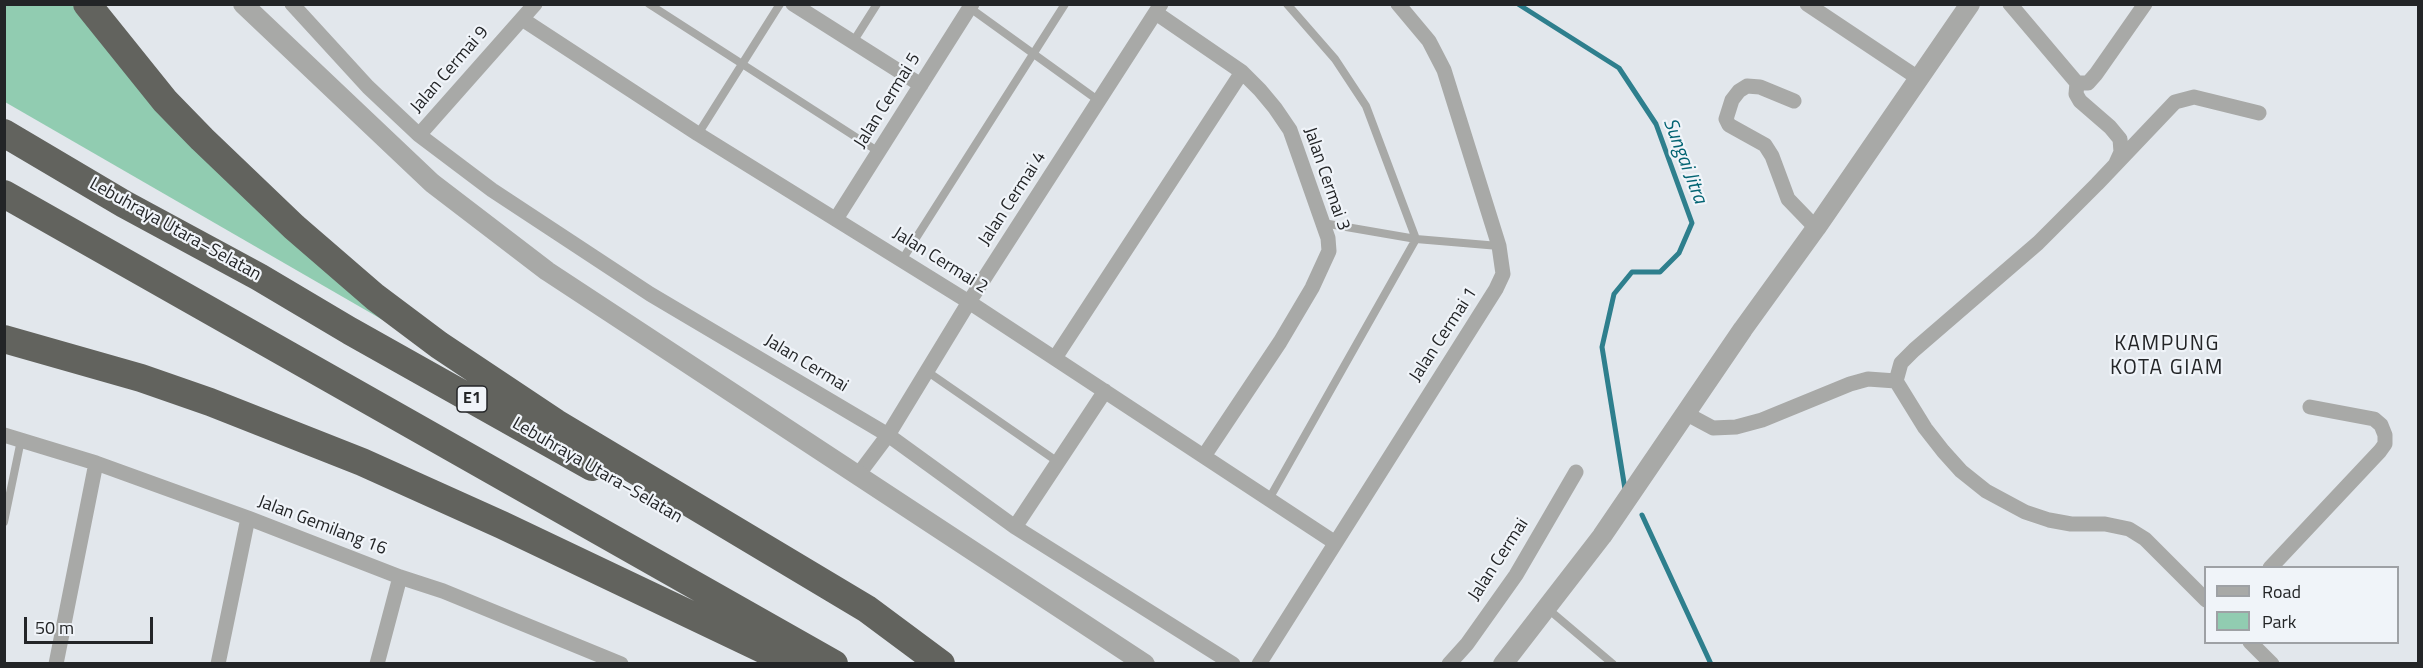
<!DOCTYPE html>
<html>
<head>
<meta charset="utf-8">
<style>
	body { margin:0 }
	#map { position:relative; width:2423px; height:668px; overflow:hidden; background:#e2e7ec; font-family:"Titillium Web",sans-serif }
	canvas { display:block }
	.frame { position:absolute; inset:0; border:6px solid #232527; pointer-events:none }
	.legend { position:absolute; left:2204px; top:566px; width:195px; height:78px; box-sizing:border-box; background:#f0f4f9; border:2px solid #9ea1a5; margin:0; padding:8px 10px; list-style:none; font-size:18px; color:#232527 }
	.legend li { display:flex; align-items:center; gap:12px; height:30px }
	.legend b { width:30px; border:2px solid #9ea1a5 }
	.scale { position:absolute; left:24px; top:617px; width:129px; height:27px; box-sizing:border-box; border:3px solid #232527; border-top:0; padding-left:8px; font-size:18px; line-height:21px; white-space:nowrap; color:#232527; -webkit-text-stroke:4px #f0f4f9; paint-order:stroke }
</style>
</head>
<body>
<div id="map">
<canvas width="2423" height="668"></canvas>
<div class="frame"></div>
<ul class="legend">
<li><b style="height:8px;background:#a8a9a7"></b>Road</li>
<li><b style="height:16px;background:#91ccb1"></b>Park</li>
</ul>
<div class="scale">50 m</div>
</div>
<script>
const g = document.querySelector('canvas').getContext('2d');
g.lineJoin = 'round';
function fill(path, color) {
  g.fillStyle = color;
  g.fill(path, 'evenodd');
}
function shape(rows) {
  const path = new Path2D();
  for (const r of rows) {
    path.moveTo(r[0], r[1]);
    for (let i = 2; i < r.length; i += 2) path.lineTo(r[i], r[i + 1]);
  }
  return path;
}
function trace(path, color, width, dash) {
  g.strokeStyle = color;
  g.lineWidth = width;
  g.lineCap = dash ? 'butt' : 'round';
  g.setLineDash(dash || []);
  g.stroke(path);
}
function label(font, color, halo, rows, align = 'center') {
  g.font = font + ' "Titillium Web",sans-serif';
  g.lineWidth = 4.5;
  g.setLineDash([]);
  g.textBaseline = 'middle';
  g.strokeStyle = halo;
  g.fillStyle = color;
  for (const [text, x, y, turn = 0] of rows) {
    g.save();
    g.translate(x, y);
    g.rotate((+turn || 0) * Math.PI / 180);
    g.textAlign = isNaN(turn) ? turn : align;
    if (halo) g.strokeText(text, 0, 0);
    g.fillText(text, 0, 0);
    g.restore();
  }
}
fill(shape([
	[5,5,83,5,440,353,5,102]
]), '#91ccb1');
trace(shape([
	[1518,4,1619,68,1656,124,1692,223,1679,253,1660,272,1632,272,1614,294,1602,347,1625,489],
	[1642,515,1711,664]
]), '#2e7f8d', 5);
trace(shape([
	[649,4,879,152],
	[970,8,1099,101],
	[853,42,877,4],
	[698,134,780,4],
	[1323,223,1416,239,1499,246],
	[902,260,1065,4],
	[928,372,1058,462],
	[1269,499,1416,239,1366,106,1335,59,1287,4],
	[4,522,21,440],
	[1548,609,1613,664]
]), '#a8a9a7', 8);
trace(shape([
	[292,4,368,87,419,135,492,190,650,294,888,435,1015,527,1233,664],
	[793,4,921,85],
	[1807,4,1918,78],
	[2010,4,2077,83,2088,83,2096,74,2145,4],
	[1156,13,1242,72,1260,90,1275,108,1290,130,1328,238,1329,251,1312,288,1280,342,1204,456],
	[522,19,698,134,969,302,1334,542],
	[2077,83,2076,94,2080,101,2110,127,2120,139,2121,152,2116,163],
	[1794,101,1760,87,1747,86,1739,91,1732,100,1726,119,1729,125,1765,145,1772,156,1788,199,1816,228],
	[419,135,535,4],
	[836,219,972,4],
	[1055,358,1242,72],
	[1896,381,1901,363,1914,350,2038,243,2097,184,2175,102,2194,97,2259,113],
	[1685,413,1713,428,1736,427,1762,420,1850,384,1868,379,1896,381,1925,428,1943,451,1961,471,1986,491,2025,512,2049,520,2071,524,2105,524,2129,529,2145,539,2206,600],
	[4,435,96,463,248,518,400,577,443,591,621,664],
	[858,475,888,435,969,302,1161,4],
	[1015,527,1105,391],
	[2270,568,2380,451,2385,444,2385,435,2381,425,2374,419,2310,407],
	[2250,642,2272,664],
	[56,664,96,463],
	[218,664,248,518],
	[377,664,400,577],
	[1259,664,1496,289,1503,274,1499,246,1444,70,1429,41,1398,4],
	[1449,664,1467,644,1516,575,1576,472]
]), '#a8a9a7', 15);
trace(shape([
	[243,4,432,183,547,271,1145,664],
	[1503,664,1602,536,1743,329,1816,228,1970,4]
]), '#a8a9a7', 20);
trace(shape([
	[87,4,165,101,202,139,294,227,375,297,439,345,556,423,867,609,941,664],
	[4,133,124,204,259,277,350,331,592,467],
	[4,194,834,664],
	[4,339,141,378,210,402,362,462,502,525,794,664]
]), '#62635e', 28);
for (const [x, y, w] of [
	[472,399,30]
]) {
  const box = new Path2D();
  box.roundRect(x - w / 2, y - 13, w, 26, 4.5);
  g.fillStyle = '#f0f4f9';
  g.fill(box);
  trace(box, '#232527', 1.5);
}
label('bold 16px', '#232527', null, [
	["E1",472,399]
]);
label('18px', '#232527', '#f0f4f9', [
	["Jalan Cermai 9",450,70,-49],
	["Jalan Cermai 5",888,101,-58],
	["Jalan Cermai 3",1326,179,71],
	["Jalan Cermai 4",1013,199,-57],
	["Lebuhraya Utara–Selatan",175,230,29],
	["Jalan Cermai 2",940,261,32],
	["Jalan Cermai 1",1444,335,-57],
	["Jalan Cermai",806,364,31],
	["Lebuhraya Utara–Selatan",597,471,30],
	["Jalan Gemilang 16",322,526,21],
	["Jalan Cermai",1499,560,-57]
]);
label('italic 20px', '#026372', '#f0f4f9', [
	["Sungai Jitra",1684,161,69]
]);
g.letterSpacing = '1.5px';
label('21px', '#232527', '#f0f4f9', [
	["KAMPUNG",2167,345],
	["KOTA GIAM",2167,369]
]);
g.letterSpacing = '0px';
</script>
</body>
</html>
